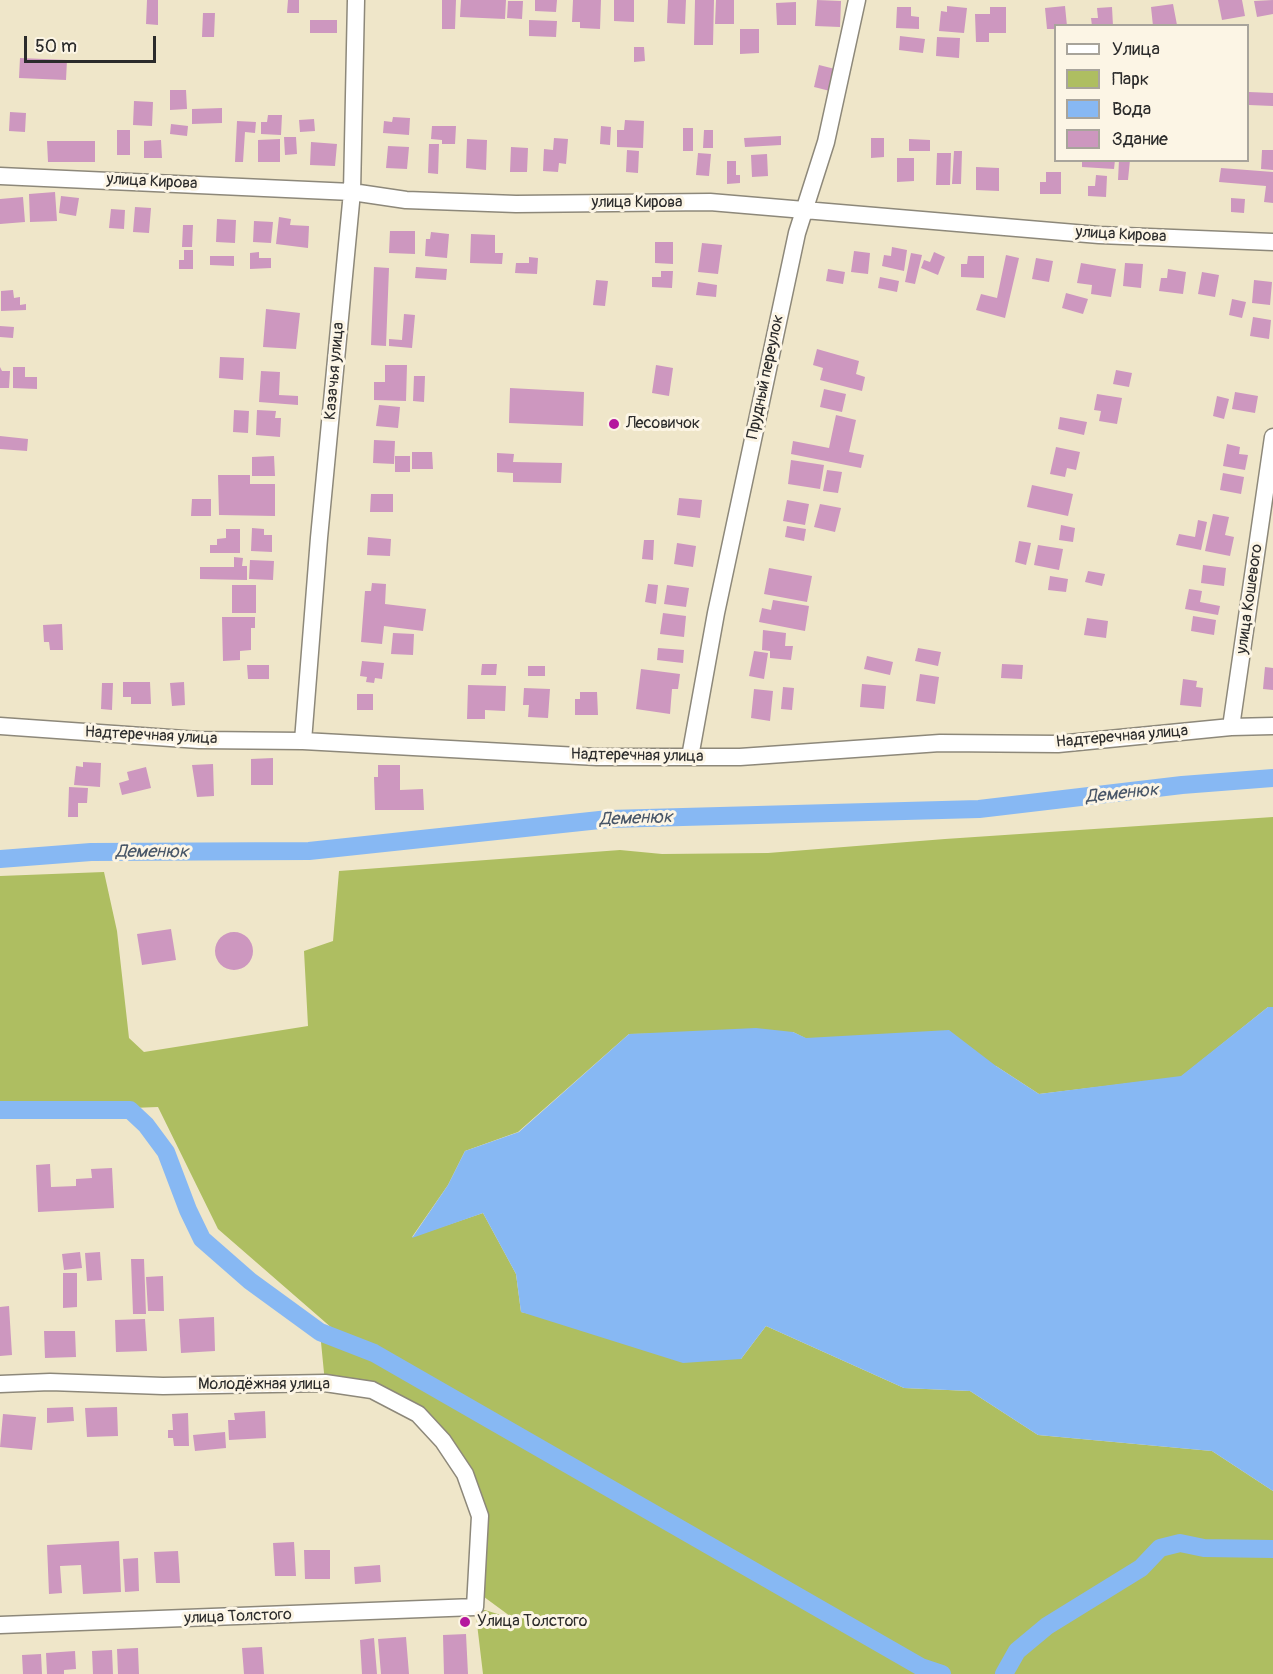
<!DOCTYPE html>
<html>
<head>
<meta charset="utf-8">
<style>
	body { margin:0 }
	#map { position:relative; width:1273px; height:1674px; overflow:hidden; background:#efe6c9; font-family:Pangolin,sans-serif }
	canvas { display:block }
	.legend { position:absolute; left:1054px; top:24px; width:195px; height:138px; box-sizing:border-box; background:#fcf5e5; border:2px solid #a8a49b; margin:0; padding:8px 10px; list-style:none; font-size:18px; color:#2b2b2b }
	.legend li { display:flex; align-items:center; gap:12px; height:30px }
	.legend b { width:30px; border:2px solid #a8a49b }
	.scale { position:absolute; left:24px; top:36px; width:132px; height:27px; box-sizing:border-box; border:3px solid #2b2b2b; border-top:0; padding-left:8px; font-size:18px; line-height:21px; white-space:nowrap; color:#2b2b2b; -webkit-text-stroke:4px #fcf5e5; paint-order:stroke }
</style>
</head>
<body>
<div id="map">
<canvas width="1273" height="1674"></canvas>
<ul class="legend">
<li><b style="height:8px;background:#fff"></b>Улица</li>
<li><b style="height:16px;background:#aebe61"></b>Парк</li>
<li><b style="height:16px;background:#87b8f3"></b>Вода</li>
<li><b style="height:16px;background:#cd97bf"></b>Здание</li>
</ul>
<div class="scale">50 m</div>
</div>
<script>
const g = document.querySelector('canvas').getContext('2d');
g.lineJoin = 'round';
function fill(path, color) {
  g.fillStyle = color;
  g.fill(path, 'evenodd');
}
function shape(rows) {
  const path = new Path2D();
  for (const r of rows) {
    if (r.length === 3) {
      path.moveTo(r[0] + r[2], r[1]);
      path.arc(r[0], r[1], r[2], 0, 2 * Math.PI);
      continue;
    }
    path.moveTo(r[0], r[1]);
    for (let i = 2; i < r.length; i += 2) path.lineTo(r[i], r[i + 1]);
  }
  return path;
}
function trace(path, color, width, dash) {
  g.strokeStyle = color;
  g.lineWidth = width;
  g.lineCap = dash ? 'butt' : 'round';
  g.setLineDash(dash || []);
  g.stroke(path);
}
function label(font, color, halo, rows, align = 'center') {
  g.font = font + ' Pangolin,sans-serif';
  g.lineWidth = 6;
  g.setLineDash([]);
  g.textBaseline = 'middle';
  g.strokeStyle = halo;
  g.fillStyle = color;
  for (const [text, x, y, turn = 0] of rows) {
    g.save();
    g.translate(x, y);
    g.rotate((+turn || 0) * Math.PI / 180);
    g.textAlign = isNaN(turn) ? turn : align;
    if (halo) g.strokeText(text, 0, 0);
    g.fillText(text, 0, 0);
    g.restore();
  }
}
fill(shape([
	[1273,817,1273,1007,1268,1007,1181,1077,1039,1094,996,1066,805,1038,793,1032,629,1034,518,1132,465,1151,448,1185,412,1237,483,1213,516,1274,521,1312,741,1359,766,1326,904,1388,970,1391,1038,1435,1212,1451,1273,1491,1273,1674,483,1674,475,1607,514,1619,476,1591,480,1516,465,1474,418,1414,325,1383,320,1332,348,1342,218,1229,158,1107,0,1113,0,876,104,872,117,931,129,1038,144,1052,308,1026,304,951,333,941,339,871,620,850,662,854,768,853,945,839]
]), '#aebe61');
fill(shape([
	[1268,1007,1273,1007,1273,1491,1212,1451,1038,1435,970,1391,904,1388,766,1326,741,1359,683,1363,521,1312,516,1274,483,1213,412,1238,448,1185,465,1151,519,1132,629,1034,756,1028,793,1032,806,1038,949,1030,996,1066,1039,1094,1181,1076]
]), '#87b8f3');
trace(shape([
	[0,859,91,852,309,851,609,819,979,809,1182,785,1273,778],
	[0,1110,130,1110,146,1125,166,1152,188,1210,202,1239,250,1281,320,1332,374,1353,921,1667,942,1674],
	[1004,1674,1017,1651,1047,1626,1141,1568,1160,1548,1180,1543,1204,1548,1273,1549]
]), '#87b8f3', 18);
fill(shape([
	[147,0,158,0,158,25,146,24],
	[288,0,299,0,299,13,287,13],
	[442,0,456,0,455,29,442,29],
	[461,0,506,0,505,19,460,17],
	[535,0,557,0,556,12,535,11],
	[573,0,601,0,600,29,580,28,580,22,572,22],
	[614,0,634,0,634,22,614,21],
	[668,0,686,0,685,24,667,23],
	[695,0,714,0,713,45,694,45],
	[716,0,734,0,734,24,715,24],
	[817,0,841,1,840,27,815,26],
	[1218,0,1242,0,1245,16,1222,20],
	[1273,0,1273,14,1257,17,1254,1],
	[508,1,523,1,522,19,507,18],
	[796,2,796,25,777,25,776,3],
	[1173,4,1177,25,1153,26,1151,7],
	[947,6,967,8,964,33,939,31,941,11,947,12],
	[1065,6,1067,26,1056,26,1056,29,1047,29,1045,8],
	[897,7,911,7,911,16,919,17,919,29,896,28],
	[990,7,1006,7,1006,33,989,33,989,42,976,42,975,14,990,14],
	[1112,7,1113,26,1092,26,1091,18,1098,18,1097,8],
	[203,13,215,13,214,37,202,37],
	[310,20,337,20,337,33,310,33],
	[529,20,557,21,556,37,529,36],
	[740,29,759,29,759,53,740,54],
	[900,36,925,39,923,53,899,50],
	[937,37,960,38,959,58,936,56],
	[634,47,644,47,645,61,634,62],
	[20,58,67,60,66,80,19,78],
	[819,65,835,69,830,91,814,87],
	[170,90,186,90,187,109,170,110],
	[1249,92,1273,93,1273,106,1249,105],
	[134,101,153,102,152,126,133,125],
	[222,108,222,123,192,124,192,109],
	[10,112,26,113,25,132,9,131],
	[268,115,282,115,281,135,261,134,261,122,267,122],
	[393,117,410,118,409,135,383,133,384,121,392,122],
	[314,119,315,131,300,132,299,120],
	[625,120,644,121,643,148,617,147,617,130,624,130],
	[237,121,256,122,255,133,245,132,243,162,235,162],
	[171,124,188,126,187,136,170,134],
	[432,126,456,126,455,144,442,144,442,140,431,139],
	[601,126,611,127,610,145,600,144],
	[683,128,693,128,693,151,683,151],
	[117,130,130,130,130,155,117,155],
	[704,130,713,130,713,148,703,148],
	[781,136,781,145,745,147,744,138],
	[284,137,296,137,297,154,285,155],
	[554,138,568,139,566,164,559,163,558,172,543,171,544,149,553,150],
	[871,138,884,138,884,157,871,158],
	[280,139,280,162,258,162,258,140],
	[467,139,487,140,486,170,466,168],
	[909,139,930,140,930,151,909,151],
	[161,140,162,158,144,158,144,141],
	[47,141,95,141,95,162,48,162],
	[311,142,337,144,335,166,310,165],
	[429,144,439,144,438,174,428,173],
	[388,146,409,147,407,169,386,168],
	[511,147,528,148,527,172,510,172],
	[627,150,639,151,638,173,626,172],
	[1262,150,1273,150,1273,170,1261,169],
	[954,151,962,151,961,184,952,184],
	[698,153,711,154,709,176,696,175],
	[937,153,951,153,950,185,936,185],
	[767,154,768,176,752,177,751,155],
	[897,158,914,158,914,181,897,182],
	[1082,160,1115,160,1114,169,1082,167],
	[1119,160,1130,160,1128,180,1118,180],
	[727,161,736,161,736,175,740,175,740,183,727,184],
	[976,167,999,168,999,191,976,190],
	[1221,168,1273,172,1273,203,1264,202,1266,186,1219,182],
	[1046,172,1061,172,1061,194,1040,194,1040,182,1046,182],
	[1096,175,1107,176,1106,197,1088,196,1088,186,1095,186],
	[55,192,57,221,30,222,29,194],
	[61,196,79,198,76,216,59,213],
	[23,197,25,222,0,224,0,199],
	[1231,198,1245,199,1244,213,1231,212],
	[135,207,151,208,149,233,133,232],
	[111,209,125,210,124,229,109,228],
	[279,217,291,219,290,225,309,226,308,248,276,244],
	[217,219,236,220,235,243,216,242],
	[254,221,273,222,271,243,253,242],
	[183,225,193,225,192,247,182,247],
	[390,231,415,231,415,254,389,253],
	[431,232,449,234,447,258,425,256,426,239,430,239],
	[471,234,495,235,495,253,503,253,502,264,470,263],
	[655,242,673,242,673,264,655,263],
	[702,243,722,245,718,274,698,272],
	[892,247,907,250,904,271,882,266,884,255,891,256],
	[184,250,193,250,193,269,179,269,179,260,184,260],
	[854,251,870,253,868,274,851,272],
	[259,252,259,258,271,258,271,268,250,269,250,253],
	[934,252,945,257,938,275,921,268,924,260,930,262],
	[911,253,922,255,915,284,905,282],
	[1006,255,1019,258,1005,318,976,310,981,294,997,298],
	[210,256,234,256,234,266,210,265],
	[968,256,984,256,984,278,961,277,961,264,967,264],
	[529,257,538,258,537,274,515,273,516,263,529,263],
	[1036,258,1053,261,1049,282,1032,279],
	[1081,263,1116,269,1111,297,1091,294,1092,285,1077,283],
	[1125,263,1143,264,1141,288,1123,286],
	[374,267,389,268,386,346,371,345],
	[416,267,447,269,446,280,415,278],
	[828,269,845,272,843,284,826,281],
	[1168,269,1186,272,1183,294,1159,291,1161,278,1167,278],
	[661,271,673,271,672,288,652,287,652,277,661,277],
	[1202,272,1219,275,1215,297,1198,294],
	[880,277,899,281,897,292,878,288],
	[596,280,608,281,605,306,593,305],
	[1254,280,1272,282,1270,305,1252,303],
	[698,282,717,285,716,297,696,295],
	[13,290,14,298,20,297,20,305,26,304,26,310,1,311,1,291],
	[1066,293,1088,299,1083,314,1062,308],
	[1232,299,1246,302,1242,318,1229,315],
	[266,309,300,313,296,349,263,347],
	[404,314,415,315,412,348,389,346,389,339,402,340],
	[1253,317,1271,320,1269,339,1250,336],
	[0,326,14,327,13,338,0,337],
	[817,349,859,361,856,374,865,377,862,391,820,380,823,368,813,365],
	[220,357,244,358,243,380,219,378],
	[385,365,407,365,406,401,374,400,374,382,385,382],
	[656,365,673,368,669,396,652,393],
	[0,367,2,371,10,371,9,388,0,388],
	[13,367,25,367,25,377,37,377,37,389,13,388],
	[1116,370,1132,373,1129,387,1113,384],
	[261,371,280,372,279,395,298,396,298,405,259,402],
	[414,376,425,376,424,402,413,401],
	[510,388,584,392,583,426,509,423],
	[824,389,846,394,842,412,820,407],
	[1235,392,1258,396,1255,413,1232,409],
	[1097,394,1122,398,1117,424,1099,421,1101,411,1094,410],
	[1217,396,1229,399,1224,419,1213,416],
	[379,405,400,407,398,428,376,426],
	[234,410,249,411,248,433,233,432],
	[257,410,276,411,275,418,281,418,280,437,256,435],
	[836,415,856,420,849,452,864,455,861,468,791,454,793,441,829,448],
	[1060,417,1087,422,1084,435,1058,429],
	[0,436,28,439,27,451,0,449],
	[374,440,395,441,394,464,373,463],
	[1227,444,1240,447,1239,454,1248,455,1245,470,1223,466],
	[1056,447,1080,452,1076,470,1067,468,1065,477,1050,474],
	[412,452,432,452,433,469,412,469],
	[497,453,514,454,513,462,562,463,561,483,513,482,513,473,497,472],
	[274,456,275,476,252,476,252,457],
	[395,456,410,456,410,472,395,472],
	[791,460,824,465,820,489,788,484],
	[827,470,842,472,838,493,823,491],
	[1223,473,1244,477,1241,494,1220,490],
	[218,475,250,475,250,484,275,484,275,516,219,515],
	[1032,485,1073,494,1068,516,1027,507],
	[371,494,393,494,393,512,370,512],
	[679,498,702,500,700,518,677,515],
	[192,499,211,499,211,516,191,516],
	[787,500,809,504,805,525,783,521],
	[820,504,841,508,835,532,814,527],
	[1213,514,1229,517,1225,535,1234,537,1230,556,1205,551],
	[1198,520,1207,522,1201,550,1176,545,1179,534,1195,537],
	[1061,525,1075,528,1073,542,1059,540],
	[787,526,806,529,804,541,785,537],
	[252,528,264,529,264,535,272,535,272,552,251,551],
	[226,529,240,529,240,553,210,553,210,545,217,545,217,539,226,538],
	[368,537,391,539,390,556,367,555],
	[644,540,654,540,653,560,642,559],
	[1019,541,1031,543,1026,565,1015,562],
	[677,543,696,546,693,567,674,564],
	[1038,545,1063,549,1059,570,1034,565],
	[234,557,243,558,242,566,247,566,247,580,200,579,200,567,234,567],
	[250,560,274,561,273,580,249,579],
	[1203,565,1226,568,1224,586,1201,583],
	[769,568,812,576,807,602,764,594],
	[1088,571,1105,574,1102,586,1085,582],
	[1050,576,1068,579,1066,592,1048,590],
	[372,583,386,584,385,604,426,609,423,631,384,626,382,644,361,642,365,591,371,591],
	[648,584,658,585,656,604,645,602],
	[232,585,256,585,256,613,232,613],
	[667,585,689,588,686,607,664,604],
	[1189,589,1202,591,1200,602,1220,606,1218,615,1185,609],
	[773,600,809,606,805,631,759,622,762,608,771,610],
	[663,613,686,616,684,637,660,634],
	[1193,616,1216,620,1214,635,1191,631],
	[222,617,255,617,255,628,251,628,251,650,240,651,240,660,223,661],
	[1087,618,1108,621,1106,638,1084,635],
	[62,624,63,650,50,650,49,642,44,642,43,625],
	[763,630,786,633,785,646,793,646,791,660,770,658,770,651,762,650],
	[393,633,414,634,413,655,391,654],
	[658,648,684,650,683,663,657,660],
	[918,648,941,652,938,666,915,661],
	[754,651,768,653,764,679,749,676],
	[867,656,893,662,890,675,864,669],
	[362,661,384,663,382,679,375,678,374,683,366,682,367,677,360,676],
	[482,664,497,664,496,675,481,675],
	[1002,664,1023,665,1022,679,1001,678],
	[247,665,269,665,269,679,248,679],
	[528,666,545,666,545,676,528,676],
	[1265,667,1273,668,1273,690,1263,689],
	[641,669,680,674,678,689,672,689,670,714,636,709],
	[920,674,939,677,935,704,916,701],
	[1183,679,1197,681,1196,687,1203,688,1201,707,1180,705],
	[123,682,150,682,151,704,131,704,131,697,123,697],
	[184,682,185,705,172,706,170,683],
	[102,683,113,683,112,710,101,709],
	[862,684,886,686,884,709,860,707],
	[468,685,506,686,505,711,485,710,485,719,467,719],
	[783,687,794,688,792,710,781,709],
	[524,688,550,689,548,718,528,717,529,705,523,705],
	[754,689,773,691,770,721,751,718],
	[580,692,597,692,598,715,575,715,575,699,580,699],
	[357,694,373,694,373,710,357,710],
	[273,758,273,785,251,785,251,759],
	[83,762,101,763,100,787,74,785,76,766,83,767],
	[213,764,214,796,197,797,192,765],
	[378,765,400,765,400,790,423,789,424,810,375,810,374,777,378,777],
	[146,767,151,788,122,795,119,783,129,780,127,772],
	[69,787,88,788,87,803,78,803,78,817,68,817],
	[171,929,176,960,142,965,137,934],
	[234,951,19],
	[50,1164,51,1187,76,1186,76,1179,92,1178,91,1169,112,1168,114,1208,38,1212,36,1165],
	[80,1252,82,1268,64,1270,62,1254],
	[100,1252,102,1280,87,1281,85,1253],
	[131,1259,144,1259,146,1314,133,1314],
	[63,1273,77,1273,77,1307,63,1308],
	[163,1276,164,1311,148,1311,146,1277],
	[9,1306,12,1355,0,1356,0,1307],
	[214,1317,215,1351,181,1353,179,1319],
	[145,1319,147,1351,116,1352,115,1320],
	[44,1331,75,1331,76,1357,45,1358],
	[73,1407,74,1421,47,1423,47,1408],
	[117,1407,118,1436,87,1437,85,1408],
	[265,1411,266,1438,229,1440,228,1420,235,1420,234,1413],
	[188,1413,189,1446,174,1446,173,1438,168,1438,168,1430,173,1430,172,1414],
	[3,1414,36,1417,32,1450,0,1447],
	[225,1432,226,1448,195,1451,193,1435],
	[119,1541,121,1592,83,1594,81,1565,60,1566,62,1593,49,1594,47,1545],
	[294,1542,296,1576,275,1576,273,1543],
	[304,1550,330,1550,330,1579,305,1579],
	[178,1551,180,1583,156,1583,154,1552],
	[138,1558,139,1591,125,1592,123,1559],
	[380,1565,381,1582,355,1584,354,1567],
	[466,1634,468,1674,444,1674,443,1635],
	[406,1637,409,1674,381,1674,378,1639],
	[374,1638,377,1674,362,1674,360,1640],
	[262,1647,264,1674,244,1674,242,1648],
	[138,1648,139,1674,118,1674,117,1649],
	[112,1650,113,1674,93,1674,92,1651],
	[75,1651,76,1669,64,1670,64,1674,47,1674,46,1653],
	[41,1654,42,1674,23,1674,22,1655]
]), '#cd97bf');
const street = shape([
	[0,176,352,192,406,200,516,204,710,202,1099,235,1273,242],
	[0,726,199,740,303,741,597,757,740,757,940,743,1058,744,1231,727,1273,726],
	[1231,727,1273,437],
	[303,741,319,538,352,192,356,0],
	[690,757,716,613,797,233,826,142,857,0],
	[0,1384,50,1382,163,1386,325,1383,372,1390,418,1414,443,1441,465,1474,480,1516,475,1607,0,1625]
]);
trace(street, '#8d887a', 19);
trace(street, '#fff', 16);
for (const [x, y, r, color] of [
	[614,424,6,"#b5179e"],
	[465,1622,6,"#b5179e"]
]) {
  const dot = new Path2D();
  dot.arc(x, y, r, 0, 2 * Math.PI);
  g.fillStyle = color;
  g.fill(dot);
  trace(dot, '#fcf5e5', 2);
}
label('16px', '#2b2b2b', '#fcf5e5', [
	["улица Кирова",152,182,3],
	["улица Кирова",637,203],
	["улица Кирова",1121,235,3],
	["Казачья улица",335,371,-85],
	["Прудный переулок",766,377,-78],
	["улица Кошевого",1250,599,-82],
	["Надтеречная улица",151,736,3],
	["Надтеречная улица",1122,737,-5],
	["Надтеречная улица",637,756,1],
	["Молодёжная улица",264,1385],
	["улица Толстого",238,1617,-2]
]);
label('16px', '#2b2b2b', '#fcf5e5', [
	["Лесовичок",626,424],
	["Улица Толстого",477,1622]
], 'left');
label('italic 18px', '#475567', '#fcf5e5', [
	["Деменюк",1122,794,-6],
	["Деменюк",636,819,-2],
	["Деменюк",152,852]
]);
</script>
</body>
</html>
